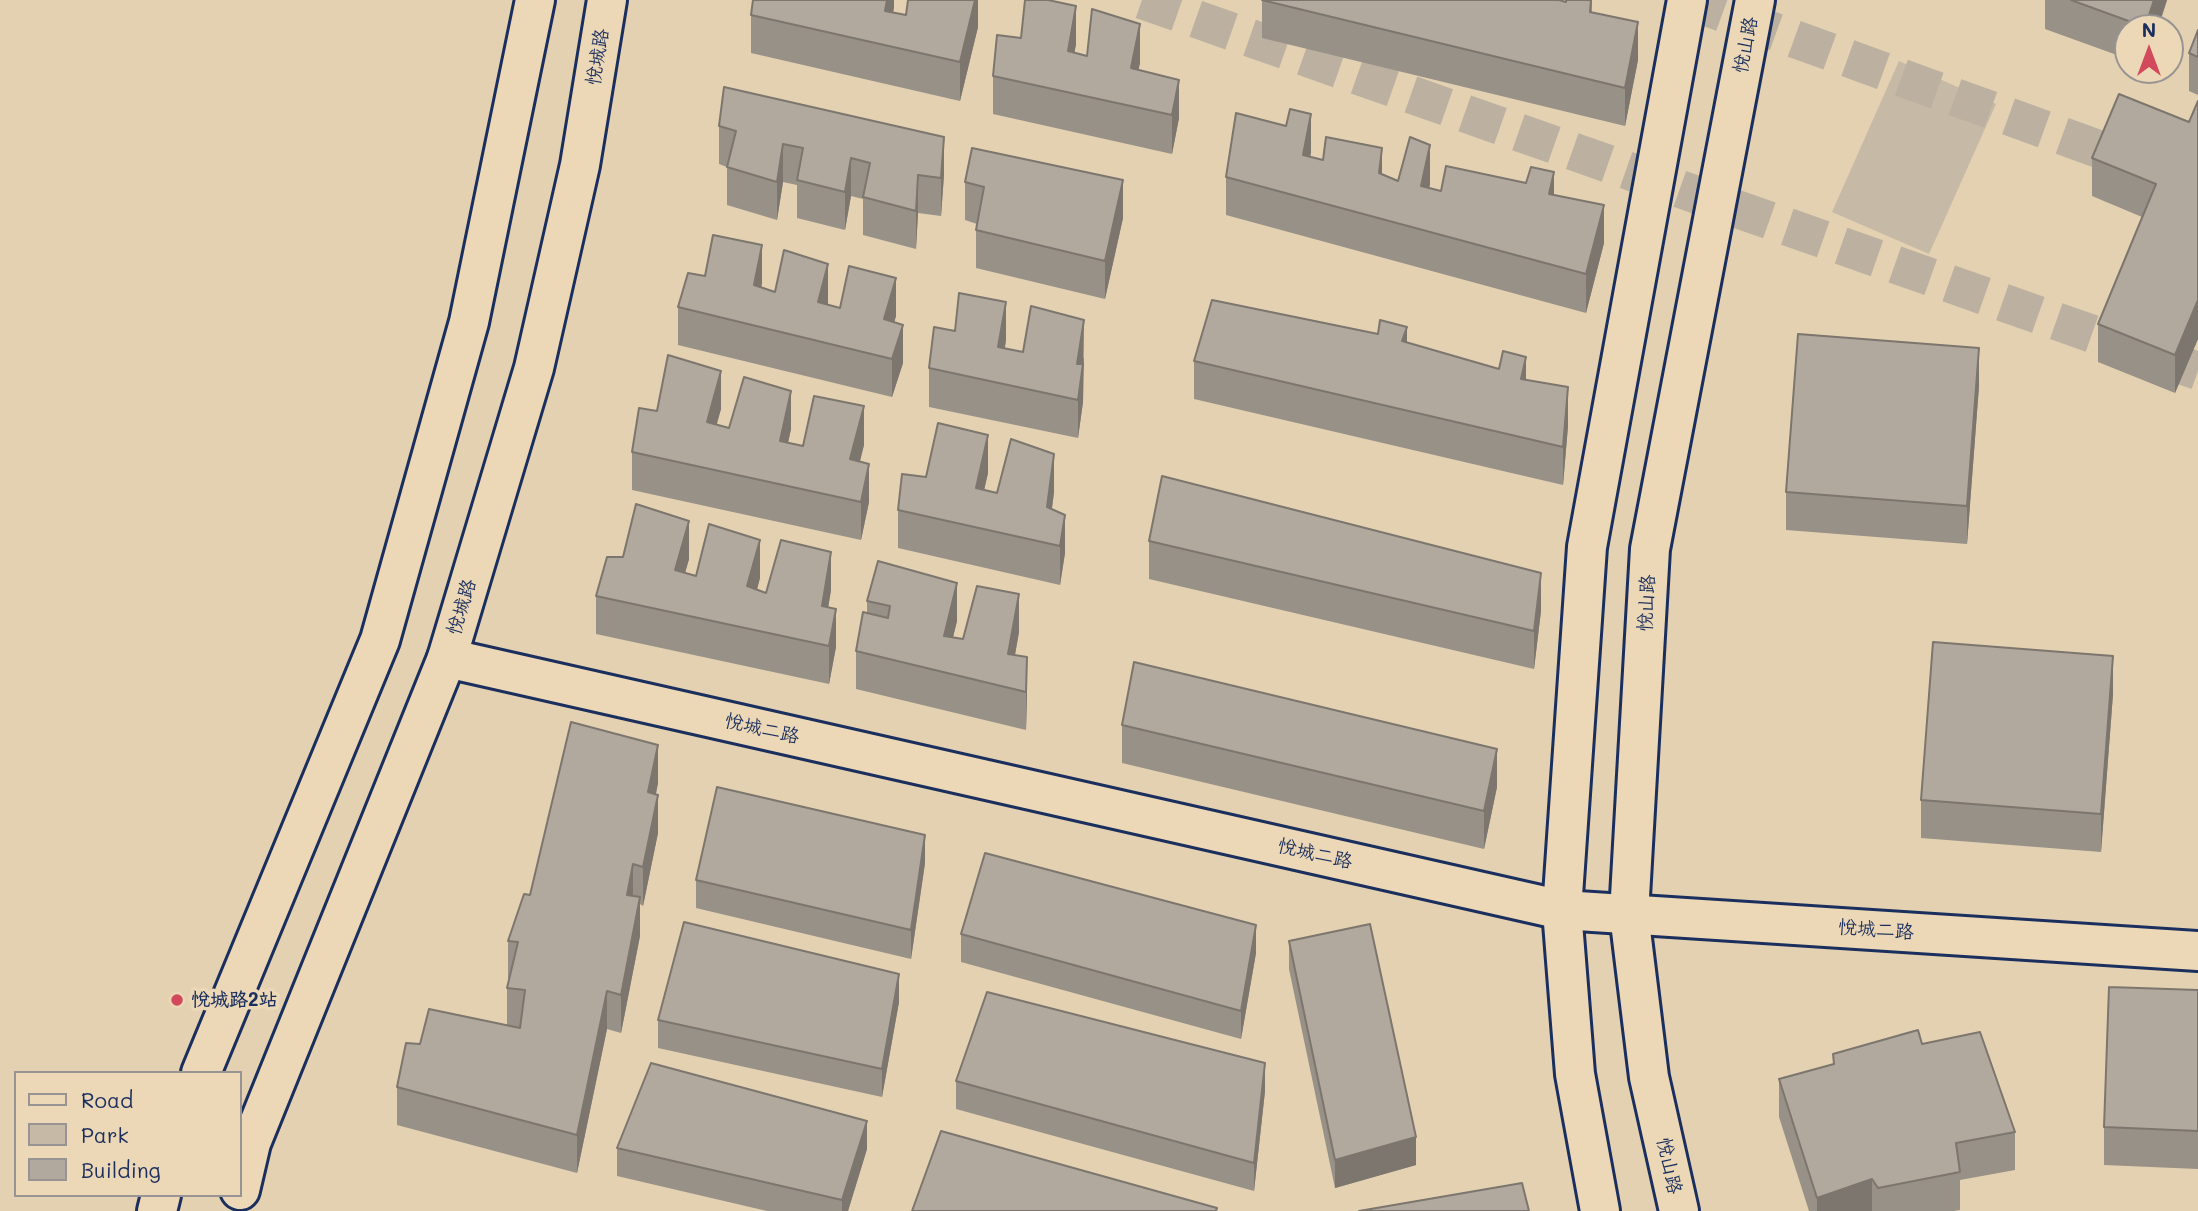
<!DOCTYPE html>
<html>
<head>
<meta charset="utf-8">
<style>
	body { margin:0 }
	#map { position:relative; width:2198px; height:1211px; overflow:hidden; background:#e4d1b2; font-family:Mali,sans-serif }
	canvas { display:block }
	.legend { position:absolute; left:14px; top:1071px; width:228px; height:126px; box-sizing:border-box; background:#ecd8b6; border:2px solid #989493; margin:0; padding:9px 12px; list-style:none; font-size:21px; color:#1b2f5e }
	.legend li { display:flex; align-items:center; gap:14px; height:35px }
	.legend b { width:35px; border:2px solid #989493 }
	.north { position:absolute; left:2114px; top:14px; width:70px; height:70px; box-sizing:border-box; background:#ecd8b6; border:2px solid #989493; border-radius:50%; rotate:0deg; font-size:19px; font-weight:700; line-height:28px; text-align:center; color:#1b2f5e }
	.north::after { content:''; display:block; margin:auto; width:24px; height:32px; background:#d1495b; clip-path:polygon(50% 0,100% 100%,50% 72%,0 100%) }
</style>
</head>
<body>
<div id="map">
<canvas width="2198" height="1211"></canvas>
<ul class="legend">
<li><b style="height:9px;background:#ecd8b6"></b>Road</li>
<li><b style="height:19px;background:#c6b9a6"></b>Park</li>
<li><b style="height:19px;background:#b1a99d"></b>Building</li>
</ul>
<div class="north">N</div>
</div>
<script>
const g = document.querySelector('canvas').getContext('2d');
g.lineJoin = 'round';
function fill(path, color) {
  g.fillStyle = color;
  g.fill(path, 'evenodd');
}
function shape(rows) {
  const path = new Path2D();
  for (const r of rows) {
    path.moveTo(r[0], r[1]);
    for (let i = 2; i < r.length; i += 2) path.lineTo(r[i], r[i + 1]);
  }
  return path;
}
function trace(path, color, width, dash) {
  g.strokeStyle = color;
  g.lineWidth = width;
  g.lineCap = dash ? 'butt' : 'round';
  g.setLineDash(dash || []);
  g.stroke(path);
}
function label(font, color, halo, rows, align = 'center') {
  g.font = font + ' Mali,"LXGW WenKai TC",sans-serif';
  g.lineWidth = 7;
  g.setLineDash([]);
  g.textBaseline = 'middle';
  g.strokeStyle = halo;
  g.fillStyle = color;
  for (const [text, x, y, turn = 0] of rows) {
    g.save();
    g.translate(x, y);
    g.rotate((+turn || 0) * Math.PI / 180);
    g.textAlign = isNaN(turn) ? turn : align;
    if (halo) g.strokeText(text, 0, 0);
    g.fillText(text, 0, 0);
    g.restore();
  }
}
fill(shape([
	[1899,61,1996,104,1929,254,1832,212]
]), '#c6b9a6');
trace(shape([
	[1142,0,2198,371],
	[1687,0,2198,185]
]), '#bcb1a1', 38, [38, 19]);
const tertiary = shape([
	[447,658,1562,910,2198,951]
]);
const secondary = shape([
	[201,1073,380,640,469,322,535,0],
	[240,1190,251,1143,447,658,534,368,580,165,607,0],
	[157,1211,161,1195],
	[1600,1211,1575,1074,1562,910,1587,547,1687,0],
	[1679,1211,1649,1077,1629,914,1650,549,1755,0]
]);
trace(tertiary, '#1b2f5e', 44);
trace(secondary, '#1b2f5e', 44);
trace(tertiary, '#ecd8b6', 38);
trace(secondary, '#ecd8b6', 38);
fill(shape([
	[894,0,893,13,906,15,978,0,978,27,960,101,751,53,751,15],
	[1262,0,1566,2,1592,0,1592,13,1638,60,1625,126,1262,38],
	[2045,0,2167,0,2158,28,2128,28,2128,59,2045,29],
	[2198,30,2198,95,2189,91,2189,53],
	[1076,44,1074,53,1087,56,1140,63,1138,70,1179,118,1172,154,993,114,993,76],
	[2198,101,2198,339,2175,393,2098,362,2098,324,2142,217,2092,196,2092,158,2189,122],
	[719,126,944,175,941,216,918,213,916,249,863,235,863,199,851,196,845,230,797,218,797,185,783,182,777,220,727,205,727,167,719,164],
	[1311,152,1310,157,1382,174,1398,181,1430,184,1429,188,1441,191,1554,195,1604,243,1586,313,1226,215,1226,177],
	[965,182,1123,218,1105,299,976,268,976,230,977,224,965,220],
	[762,283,761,288,775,292,828,302,828,305,840,308,896,316,894,322,903,363,892,397,678,345,678,307],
	[1006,340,1005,348,1023,352,1084,358,1083,402,1078,438,929,407,929,368],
	[1407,343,1526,380,1568,426,1563,485,1194,399,1194,361],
	[1979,386,1967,544,1786,530,1786,492],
	[721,409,716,425,729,428,791,429,788,443,803,446,864,445,860,462,869,502,861,540,632,490,632,452,657,411],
	[988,473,984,490,997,493,1054,492,1052,509,1065,553,1060,585,898,548,898,510,926,477],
	[1149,541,1541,611,1534,669,1149,579],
	[689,559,685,573,696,576,760,578,757,590,766,593,831,590,828,608,836,647,829,684,596,634,596,596],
	[867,601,957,621,953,637,963,639,1019,632,1015,655,1027,695,1026,730,856,689,856,651,867,613],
	[2113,694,2101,852,1921,838,1921,800],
	[1122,725,1497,787,1484,849,1122,763],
	[658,783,656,794,658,833,643,906,640,904,640,936,621,1033,607,1029,577,1173,397,1125,397,1087,420,1044,507,1026,507,988,509,979,508,979,508,941,530,895],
	[925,863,911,959,696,908,696,880],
	[961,934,1256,953,1241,1039,961,962],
	[1289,941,1416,1165,1335,1188,1289,969],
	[2198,990,2198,1169,2104,1165,2104,1127],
	[899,1002,882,1097,658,1048,658,1020],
	[1922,1044,2015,1132,2015,1170,1960,1180,1960,1210,1954,1211,1809,1211,1779,1117,1779,1079,1833,1064,1833,1054],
	[956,1081,1265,1091,1254,1191,956,1109],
	[617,1148,867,1149,848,1211,767,1211,617,1176]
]), '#989187');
fill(shape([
	[887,0,894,0,894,8,886,45,885,11],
	[975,0,978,0,978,27,960,101,960,62],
	[2154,0,2167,0,2158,28,2145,28],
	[1076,6,1076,44,1068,90,1068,51],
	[1638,22,1638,60,1625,126,1625,88],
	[1140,24,1140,63,1131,106,1131,68],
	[1179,80,1179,118,1172,154,1172,115],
	[1311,114,1311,152,1303,193,1303,155],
	[944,137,944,175,941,216,941,178],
	[783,144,783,182,777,220,777,182],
	[1430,145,1430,184,1421,224,1421,186],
	[1382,148,1382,186,1379,173],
	[851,158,851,196,845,230,845,192],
	[1554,172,1554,210,1549,194],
	[918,175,918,213,916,249,916,211],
	[1123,180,1123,218,1105,299,1105,261],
	[1604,205,1604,243,1586,313,1586,274],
	[762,245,762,283,754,324,754,285],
	[828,264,828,302,818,340,818,302],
	[896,278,896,316,884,358,884,319],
	[2198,300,2198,339,2175,393,2175,355],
	[1006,302,1006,340,998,385,998,347],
	[1084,320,1083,402,1078,438,1078,400,1081,379,1077,402,1077,364],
	[903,325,903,363,892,397,892,359],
	[1407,327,1407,365,1402,341],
	[1979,348,1979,386,1967,544,1967,506],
	[1526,357,1526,395,1521,379],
	[721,371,721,409,707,460,707,422],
	[1568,387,1568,426,1563,485,1563,447],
	[791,391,791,429,780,479,780,441],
	[864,406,864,445,850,497,850,459],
	[988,435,988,473,976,526,976,488],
	[1054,454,1054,492,1047,545,1047,507],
	[869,464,869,502,861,540,861,502],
	[1065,515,1065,553,1060,585,1060,546],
	[689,521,689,559,675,608,675,570],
	[760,540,760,578,747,624,747,586],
	[831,552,831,590,822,645,822,606],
	[1541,573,1541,611,1534,669,1534,631],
	[957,583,957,621,944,674,944,636],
	[1019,594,1019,632,1009,688,1008,654],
	[836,609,836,647,829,684,829,646],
	[2113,656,2113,694,2101,852,2101,814],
	[1027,657,1027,695,1026,730,1026,692],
	[658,745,658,783,648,831,648,792],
	[1497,749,1497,787,1484,849,1484,811],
	[658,795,658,833,643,906,643,867],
	[925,835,925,863,911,959,911,930],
	[633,864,633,903,627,895],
	[640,897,640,936,621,1033,621,995],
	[1256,925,1256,953,1241,1039,1241,1011],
	[899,974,899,1002,882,1097,882,1069],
	[607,991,607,1029,577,1173,577,1135],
	[1265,1063,1265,1091,1254,1191,1254,1163],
	[867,1121,867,1149,848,1211,842,1211,842,1200],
	[1416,1137,1416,1165,1335,1188,1335,1160],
	[1872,1179,1872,1211,1817,1211,1817,1198]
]), '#7c766e');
const building = shape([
	[753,0,887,0,885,11,906,15,908,0,975,0,960,62,751,15,753,0],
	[1025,0,1048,0,1076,6,1068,51,1087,56,1092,9,1140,24,1131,68,1179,80,1172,115,993,76,997,35,1021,38,1025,0],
	[1262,0,1559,0,1566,2,1566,0,1591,0,1590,12,1638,22,1625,88,1262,0],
	[2071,0,2154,0,2145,27,2071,0],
	[2198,30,2198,57,2189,53,2198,30],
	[724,87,944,137,941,178,918,175,916,211,863,197,870,163,851,158,845,192,797,180,803,148,783,144,777,182,727,167,736,131,719,126,724,87],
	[2119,94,2189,122,2198,101,2198,300,2175,355,2098,324,2156,184,2092,158,2119,94],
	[1290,109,1311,114,1303,155,1323,160,1326,137,1382,148,1379,173,1398,181,1410,137,1430,145,1421,186,1441,191,1446,166,1526,183,1531,167,1554,172,1549,194,1604,205,1586,274,1226,177,1236,113,1286,126,1290,109],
	[972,148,1123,180,1105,261,976,230,984,187,965,182,972,148],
	[713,235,762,245,754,285,775,292,784,250,828,264,818,302,840,308,849,266,896,278,884,319,903,325,892,359,678,307,688,273,705,276,713,235],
	[959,293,1006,302,998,347,1023,352,1031,306,1084,320,1077,364,1083,364,1078,400,929,368,934,327,955,331,959,293],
	[1212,300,1378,334,1380,320,1407,327,1402,341,1499,369,1503,351,1526,357,1521,379,1568,387,1563,447,1194,361,1212,300],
	[1798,334,1979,348,1967,506,1786,492,1798,334],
	[668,355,721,371,707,422,729,428,744,377,791,391,780,441,803,446,814,396,864,406,850,459,869,464,861,502,632,452,639,408,657,411,668,355],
	[938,423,988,435,976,488,997,493,1011,439,1054,454,1047,507,1065,515,1060,546,898,510,902,474,926,477,938,423],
	[1162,476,1541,573,1534,631,1149,541,1162,476],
	[636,504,689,521,675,570,696,576,709,524,760,540,747,586,766,593,781,540,831,552,822,606,836,609,829,646,596,596,607,557,623,557,636,504],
	[878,561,957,583,944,636,963,639,977,586,1019,594,1008,654,1027,657,1026,692,856,651,863,612,888,618,890,606,867,601,878,561],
	[1933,642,2113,656,2101,814,1921,800,1933,642],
	[1134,662,1497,749,1484,811,1122,725,1134,662],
	[571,722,658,745,648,792,658,795,643,867,633,864,627,895,640,897,621,995,607,991,577,1135,397,1087,406,1043,420,1044,429,1009,520,1028,525,990,507,988,518,942,508,941,524,894,530,895,571,722],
	[717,787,925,835,911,930,696,880,717,787],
	[985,853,1256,925,1241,1011,961,934,985,853],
	[684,922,899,974,882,1069,658,1020,684,922],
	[1370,924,1416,1137,1335,1160,1289,941,1370,924],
	[2109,987,2198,990,2198,1131,2104,1127,2109,987],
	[987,992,1265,1063,1254,1163,956,1081,987,992],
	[1918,1030,1922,1044,1980,1032,2015,1132,1956,1143,1960,1172,1878,1188,1872,1179,1817,1198,1779,1079,1834,1064,1833,1054,1918,1030],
	[651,1063,867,1121,842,1200,617,1148,651,1063],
	[941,1131,1217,1208,1216,1211,912,1211,941,1131],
	[1522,1183,1529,1211,1359,1211,1522,1183]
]);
fill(building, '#b1a99d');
trace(building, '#7c766e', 2);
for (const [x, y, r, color] of [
	[177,1000,7,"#d1495b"]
]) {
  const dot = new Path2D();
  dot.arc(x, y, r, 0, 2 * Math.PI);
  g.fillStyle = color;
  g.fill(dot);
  trace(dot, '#ecd8b6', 2.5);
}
label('19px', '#1b2f5e', '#ecd8b6', [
	["悦山路",1746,45,-79],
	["悦城路",598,57,-81],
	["悦山路",1647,603,-87],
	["悦城路",462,607,-73],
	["悦城二路",762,729,13],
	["悦城二路",1315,854,13],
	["悦城二路",1876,930,4],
	["悦山路",1669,1166,78]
]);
label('bold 19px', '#1b2f5e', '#ecd8b6', [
	["悦城路2站",191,1000]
], 'left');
</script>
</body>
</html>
